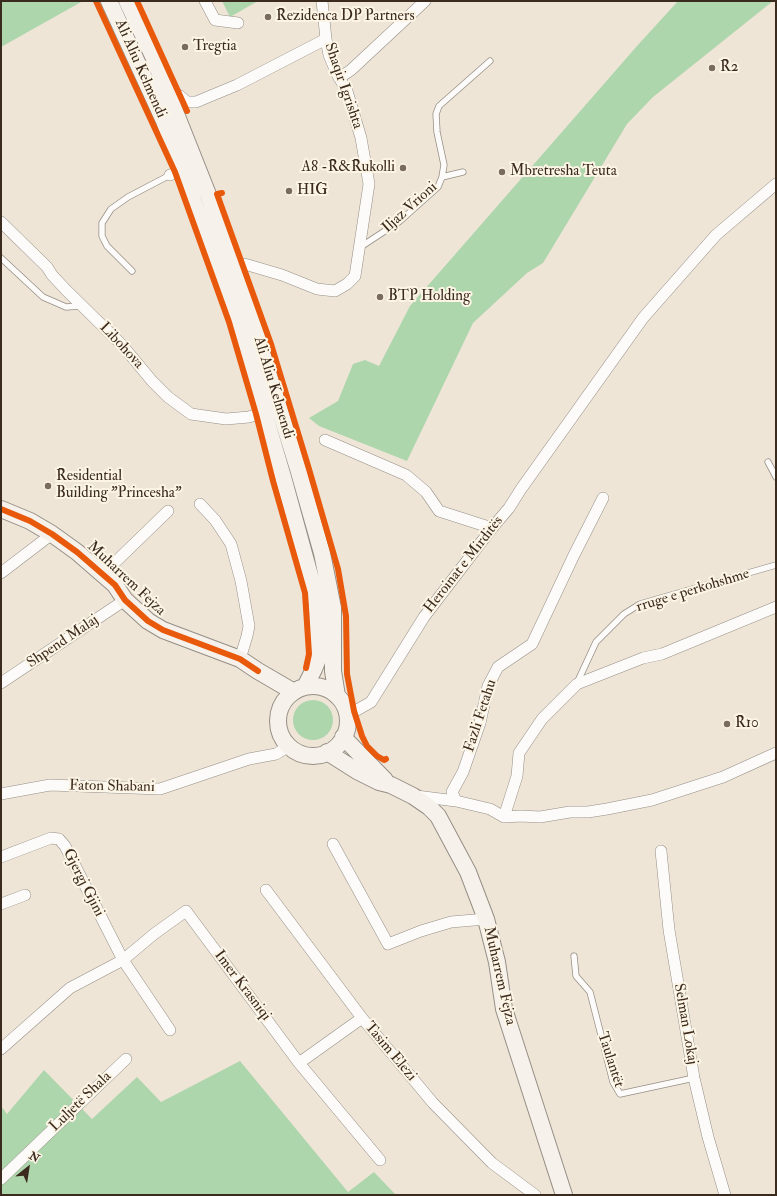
<!DOCTYPE html>
<html>
<head>
<meta charset="utf-8">
<style>
	body { margin:0 }
	#map { position:relative; width:777px; height:1196px; overflow:hidden; background:#eee5d7; font-family:"IM FELL Double Pica",serif }
	canvas { display:block }
	.frame { position:absolute; inset:0; border:2px solid #3b2a1e; pointer-events:none }
	.north { position:absolute; left:8px; top:1148px; width:40px; height:40px; -webkit-text-stroke:3px #fcf5e5; paint-order:stroke; rotate:30deg; font-size:11px; font-weight:700; line-height:16px; text-align:center; color:#3b2a1e }
	.north::after { content:''; display:block; margin:auto; width:14px; height:18px; background:#3b2a1e; clip-path:polygon(50% 0,100% 100%,50% 72%,0 100%) }
</style>
</head>
<body>
<div id="map">
<canvas width="777" height="1196"></canvas>
<div class="frame"></div>
<div class="north">N</div>
</div>
<script>
const g = document.querySelector('canvas').getContext('2d');
g.lineJoin = 'round';
function fill(path, color) {
  g.fillStyle = color;
  g.fill(path, 'evenodd');
}
function shape(rows) {
  const path = new Path2D();
  for (const r of rows) {
    if (r.length === 3) {
      path.moveTo(r[0] + r[2], r[1]);
      path.arc(r[0], r[1], r[2], 0, 2 * Math.PI);
      continue;
    }
    path.moveTo(r[0], r[1]);
    for (let i = 2; i < r.length; i += 2) path.lineTo(r[i], r[i + 1]);
  }
  return path;
}
function trace(path, color, width, dash) {
  g.strokeStyle = color;
  g.lineWidth = width;
  g.lineCap = dash ? 'butt' : 'round';
  g.setLineDash(dash || []);
  g.stroke(path);
}
function label(font, color, halo, rows, align = 'center') {
  g.font = font + ' "IM FELL Double Pica",serif';
  g.lineWidth = 4;
  g.setLineDash([]);
  g.textBaseline = 'middle';
  g.strokeStyle = halo;
  g.fillStyle = color;
  for (const [text, x, y, turn = 0] of rows) {
    g.save();
    g.translate(x, y);
    g.rotate((+turn || 0) * Math.PI / 180);
    g.textAlign = isNaN(turn) ? turn : align;
    if (halo) g.strokeText(text, 0, 0);
    g.fillText(text, 0, 0);
    g.restore();
  }
}
fill(shape([
	[1,1,83,1,1,47],
	[222,1,258,1,230,17],
	[678,1,773,1,653,97,627,124,543,263,527,273,473,323,407,461,319,426,309,418,338,401,353,364,365,360,379,366,410,306,637,46],
	[313,720,20],
	[240,1061,348,1192,374,1172,396,1195,1,1195,1,1106,7,1114,44,1070,92,1119,137,1077,161,1102]
]), '#aed6ad');
const lane = shape([
	[442,177,463,172],
	[359,248,400,221,438,187,442,177,444,165,437,132,436,114,439,106,490,61],
	[1,258,43,297,66,307,81,306],
	[132,271,107,246,102,236,102,223,111,209,128,197,170,175],
	[768,462,776,477],
	[577,683,596,642,624,614,640,604,776,565],
	[574,956,576,976,590,992,613,1082,620,1094,694,1078]
]);
const street = shape([
	[205,1,215,20,238,23],
	[339,78,351,70,425,1],
	[167,90,180,96,187,102,196,102,237,85,326,39],
	[170,175,182,170],
	[1,222,47,267,52,275,66,290,122,345,152,381,168,397,191,414,226,419,249,417,264,412],
	[231,262,248,265,282,275,317,289,335,291,347,284,355,276,369,184,361,138,347,91,337,74,329,55,326,39,322,1],
	[325,440,406,475,426,492,439,511,492,528],
	[200,504,215,520,231,544,241,581,249,626,247,636,240,659],
	[1,573,52,534],
	[103,574,168,511],
	[1,683,125,600],
	[345,710,357,710,371,702,424,617,492,528,509,508,521,489,643,318,716,235,776,184],
	[1,794,50,785,160,789,249,759,276,754,289,746],
	[416,796,456,801,452,792,463,772,480,723,488,686,498,667,532,644,574,555,603,498],
	[456,801,490,809,504,817,521,816,540,817,570,812,588,812,607,809,652,800,723,777,776,753],
	[504,817,517,776,519,753,542,719,577,684,643,658,662,654,776,607],
	[333,844,388,944,421,931,451,922,486,919],
	[661,851,669,930,694,1078,708,1137,725,1195],
	[1,857,51,838,59,839,65,846,123,960,170,1030],
	[266,890,362,1018,433,1103,492,1163,535,1195],
	[1,904,25,895],
	[1,1049,70,988,123,960,154,934,186,911,299,1063,380,1160],
	[299,1063,362,1018],
	[1,1179,126,1059]
]);
const secondary = shape([
	[109,1,164,121,236,318,283,477,314,590,317,606,318,659,314,669,305,687],
	[127,1,153,56,209,197,250,314,299,472,322,553,333,608,333,671,337,696],
	[1,509,30,521,52,534,77,552,115,585,125,600,148,621,163,630,240,659,258,671,294,692],
	[313,721,35],
	[343,737,385,780],
	[327,752,357,771,379,782,391,785,413,796,429,807,438,816,468,872,486,919,497,962,504,1009,564,1195]
]);
trace(lane, '#958e85', 7);
trace(street, '#958e85', 12);
trace(secondary, '#958e85', 18);
trace(lane, '#fcfbf9', 5.5);
trace(street, '#fcfbf9', 11);
trace(secondary, '#f6f2eb', 16);
trace(shape([
	[96,1,175,172,229,322,256,414,273,481,305,593,309,654,306,668],
	[137,1,187,111],
	[222,193,217,194,271,344,309,469,338,569,346,616,347,674,354,711,362,736,367,746,377,756,384,760,386,759],
	[1,509,30,521,52,534,77,552,115,585,125,600,148,621,163,630,240,659,258,671]
]), '#e8590c', 6);
for (const [x, y, r, color] of [
	[268,17,4,"#7a6b5f"],
	[185,47,4,"#7a6b5f"],
	[712,68,4,"#7a6b5f"],
	[403,168,4,"#7a6b5f"],
	[502,172,4,"#7a6b5f"],
	[289,191,4,"#7a6b5f"],
	[380,297,4,"#7a6b5f"],
	[48,486,4,"#7a6b5f"],
	[727,724,4,"#7a6b5f"]
]) {
  const dot = new Path2D();
  dot.arc(x, y, r, 0, 2 * Math.PI);
  g.fillStyle = color;
  g.fill(dot);
  trace(dot, '#fcf5e5', 1.5);
}
label('15px', '#3b2a1e', '#fcf5e5', [
	["Rezidenca DP Partners",276,17],
	["Tregtia",193,47],
	["R2",720,68],
	["A8 -R&Rukolli",395,168,"right"],
	["Mbretresha Teuta",510,172],
	["HIG",297,191],
	["BTP Holding",388,297],
	["Residential",56,477],
	["Building \"Princesha\"",56,494],
	["R10",735,724]
], 'left');
label('15px', '#3b2a1e', '#fcf5e5', [
	["Ali Aliu Kelmendi",140,69,66],
	["Shaqir Igrishta",343,86,71],
	["Iljaz Vrioni",410,208,-42],
	["Libohova",121,346,47],
	["Ali Aliu Kelmendi",273,388,73],
	["Heroinat e Mirditës",464,565,-52],
	["Muharrem Fejza",126,579,43],
	["rruge e perkohshme",693,591,-17],
	["Shpend Malaj",63,642,-34],
	["Fazli Fetahu",481,716,-72],
	["Faton Shabani",112,787,1],
	["Gjergj Gjini",83,883,63],
	["Muharrem Fejza",499,976,77],
	["Imer Krasniqi",242,986,53],
	["Selman Lokaj",685,1024,80],
	["Tasim Elezi",390,1052,50],
	["Taulantët",610,1060,72],
	["Luljetë Shala",81,1102,-44]
]);
</script>
</body>
</html>
